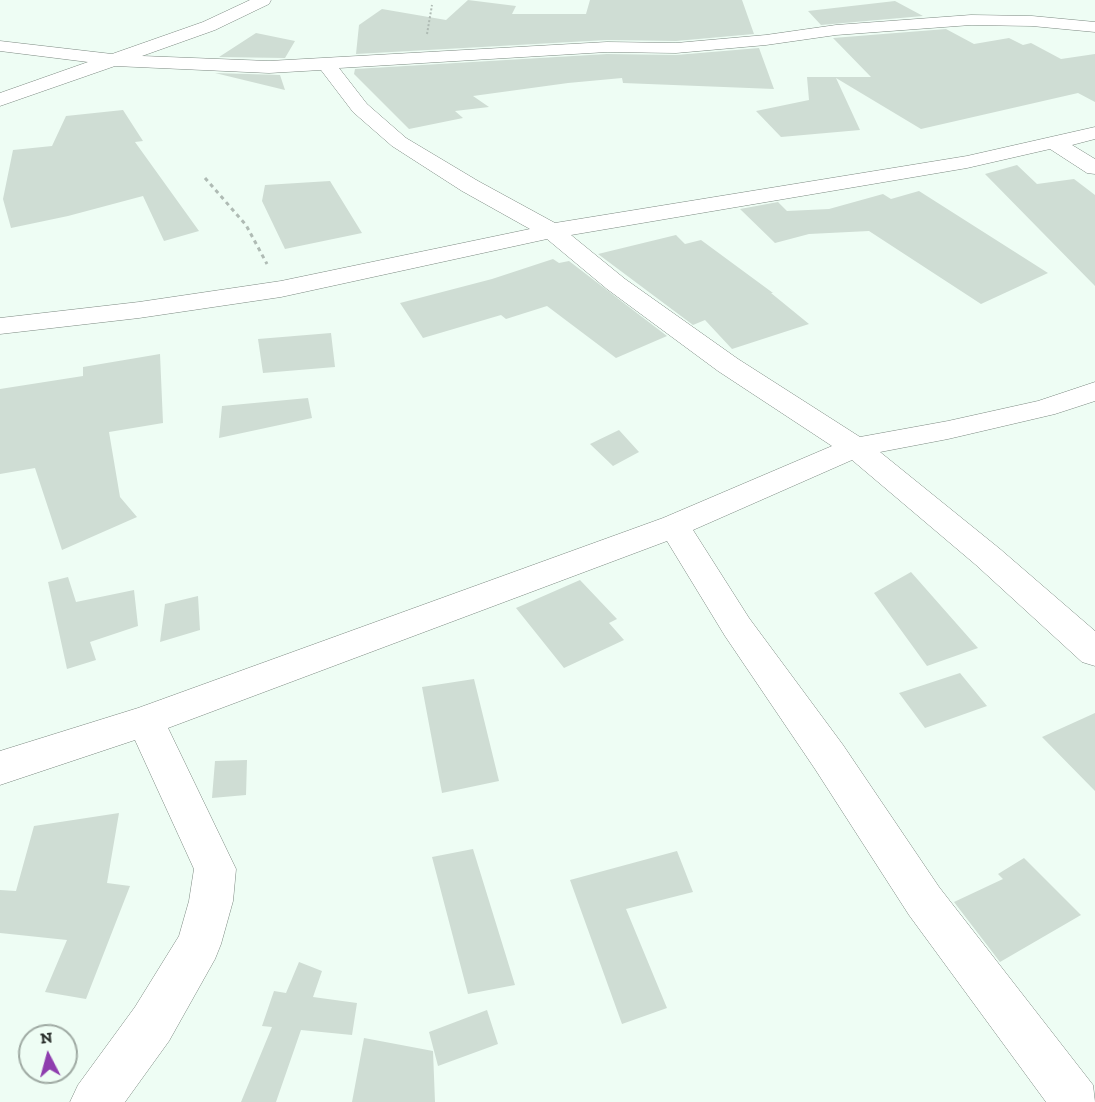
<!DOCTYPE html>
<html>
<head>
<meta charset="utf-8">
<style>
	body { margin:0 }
	#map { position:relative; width:1095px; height:1102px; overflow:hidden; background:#eefdf4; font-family:"Zilla Slab",serif }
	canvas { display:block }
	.north { position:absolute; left:18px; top:1024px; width:60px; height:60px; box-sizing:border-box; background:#eefdf4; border:2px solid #9faaa3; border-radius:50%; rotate:354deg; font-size:16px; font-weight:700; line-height:24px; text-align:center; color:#282e2a }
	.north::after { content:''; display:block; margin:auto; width:21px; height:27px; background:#8e3eae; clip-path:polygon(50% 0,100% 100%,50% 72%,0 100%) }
</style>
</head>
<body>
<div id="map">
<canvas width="1095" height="1102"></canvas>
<div class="north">N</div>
</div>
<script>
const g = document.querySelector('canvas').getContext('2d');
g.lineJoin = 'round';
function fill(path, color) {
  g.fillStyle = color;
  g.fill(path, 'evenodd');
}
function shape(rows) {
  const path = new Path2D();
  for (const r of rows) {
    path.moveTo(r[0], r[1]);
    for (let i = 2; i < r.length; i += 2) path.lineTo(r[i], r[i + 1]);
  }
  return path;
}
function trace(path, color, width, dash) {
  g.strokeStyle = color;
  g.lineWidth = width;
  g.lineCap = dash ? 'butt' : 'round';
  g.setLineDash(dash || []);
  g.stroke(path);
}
fill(shape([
	[468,0,516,6,512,14,586,14,590,0,742,0,754,34,676,41,607,40,356,54,359,25,382,9,446,20],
	[895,1,923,16,821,25,808,11],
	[946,29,974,44,1009,38,1023,45,1031,43,1061,59,1095,54,1095,102,1078,93,921,129,836,78,860,130,781,137,756,111,809,100,807,77,871,77,833,38],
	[256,33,295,41,285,58,219,57],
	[759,48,774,89,623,83,622,78,568,83,473,96,489,107,455,111,463,118,409,129,354,74,355,69,607,54,676,55],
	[215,73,280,75,285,90],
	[123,110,143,141,135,142,199,231,164,241,143,196,68,216,11,228,3,199,13,150,52,146,66,116],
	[1017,165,1037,184,1074,179,1095,195,1095,286,985,174],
	[330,181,362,233,285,249,262,201,265,185],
	[919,191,1048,273,981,304,869,231,809,234,775,243,740,209,778,202,787,211,829,209,883,194,891,199],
	[676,235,685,244,701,240,773,293,771,293,809,324,732,349,705,320,693,325,598,254],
	[553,259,559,263,569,261,667,336,616,358,547,306,506,319,501,315,423,338,400,303,492,279],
	[331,333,335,367,263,373,258,339],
	[160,354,163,423,109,432,120,497,137,517,62,550,35,468,0,474,0,389,83,376,83,367],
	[308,398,312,418,219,438,222,406],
	[619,430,639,452,613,466,590,444],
	[911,572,978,648,927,666,874,593],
	[68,577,76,602,134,590,138,626,90,642,96,660,67,669,48,582],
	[580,580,617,619,609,623,624,640,564,668,516,608],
	[198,596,200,630,160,642,165,604],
	[960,673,987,706,925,728,899,693],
	[474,679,499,781,442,793,422,687],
	[1095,713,1095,791,1042,737],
	[247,760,246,795,212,798,215,761],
	[119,813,107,883,130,886,86,999,45,992,67,940,0,933,0,890,16,891,34,826],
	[473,849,515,985,468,994,432,857],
	[677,851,693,892,626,909,667,1008,622,1024,570,880],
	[1024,858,1081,915,1000,962,954,902,1003,879,998,874],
	[299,962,322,971,313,997,357,1003,352,1035,301,1030,276,1102,241,1102,272,1027,262,1026,274,991,286,993],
	[487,1010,498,1044,438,1066,429,1032],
	[364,1038,433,1051,435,1102,352,1102]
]), '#cfddd4');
const street = shape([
	[250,0,271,0,269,4,215,30,142,56,269,61,607,42,676,43,766,35,836,25,971,15,1032,16,1095,22,1095,32,1032,26,971,25,836,35,766,45,676,53,607,52,339,68,367,104,406,138,478,181,555,223,967,156,1095,127,1095,139,1072,145,1095,159,1095,174,1087,173,1050,149,967,168,571,235,625,279,738,359,860,437,948,421,1038,401,1095,382,1095,401,1055,414,948,439,880,452,1000,549,1095,631,1095,666,1082,662,976,565,852,460,693,530,749,618,843,745,939,887,1093,1085,1095,1102,1046,1102,909,915,815,769,725,636,667,541,168,728,236,869,233,901,221,944,215,959,169,1041,125,1102,70,1102,78,1085,135,1007,179,936,189,901,194,869,135,740,0,785,0,751,138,708,663,518,832,446,718,371,607,289,547,239,281,297,139,318,0,334,0,318,139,302,281,281,530,229,462,191,392,146,353,112,321,70,269,73,115,66,0,106,0,93,88,62,0,51,0,41,112,54,203,22,250,0]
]);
trace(street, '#7c8981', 1);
trace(shape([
	[427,34,432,5]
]), '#afbbb4', 2, [2, 2]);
trace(shape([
	[205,178,246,225,267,264]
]), '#afbbb4', 3, [4, 4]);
fill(street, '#fff');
</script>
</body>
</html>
